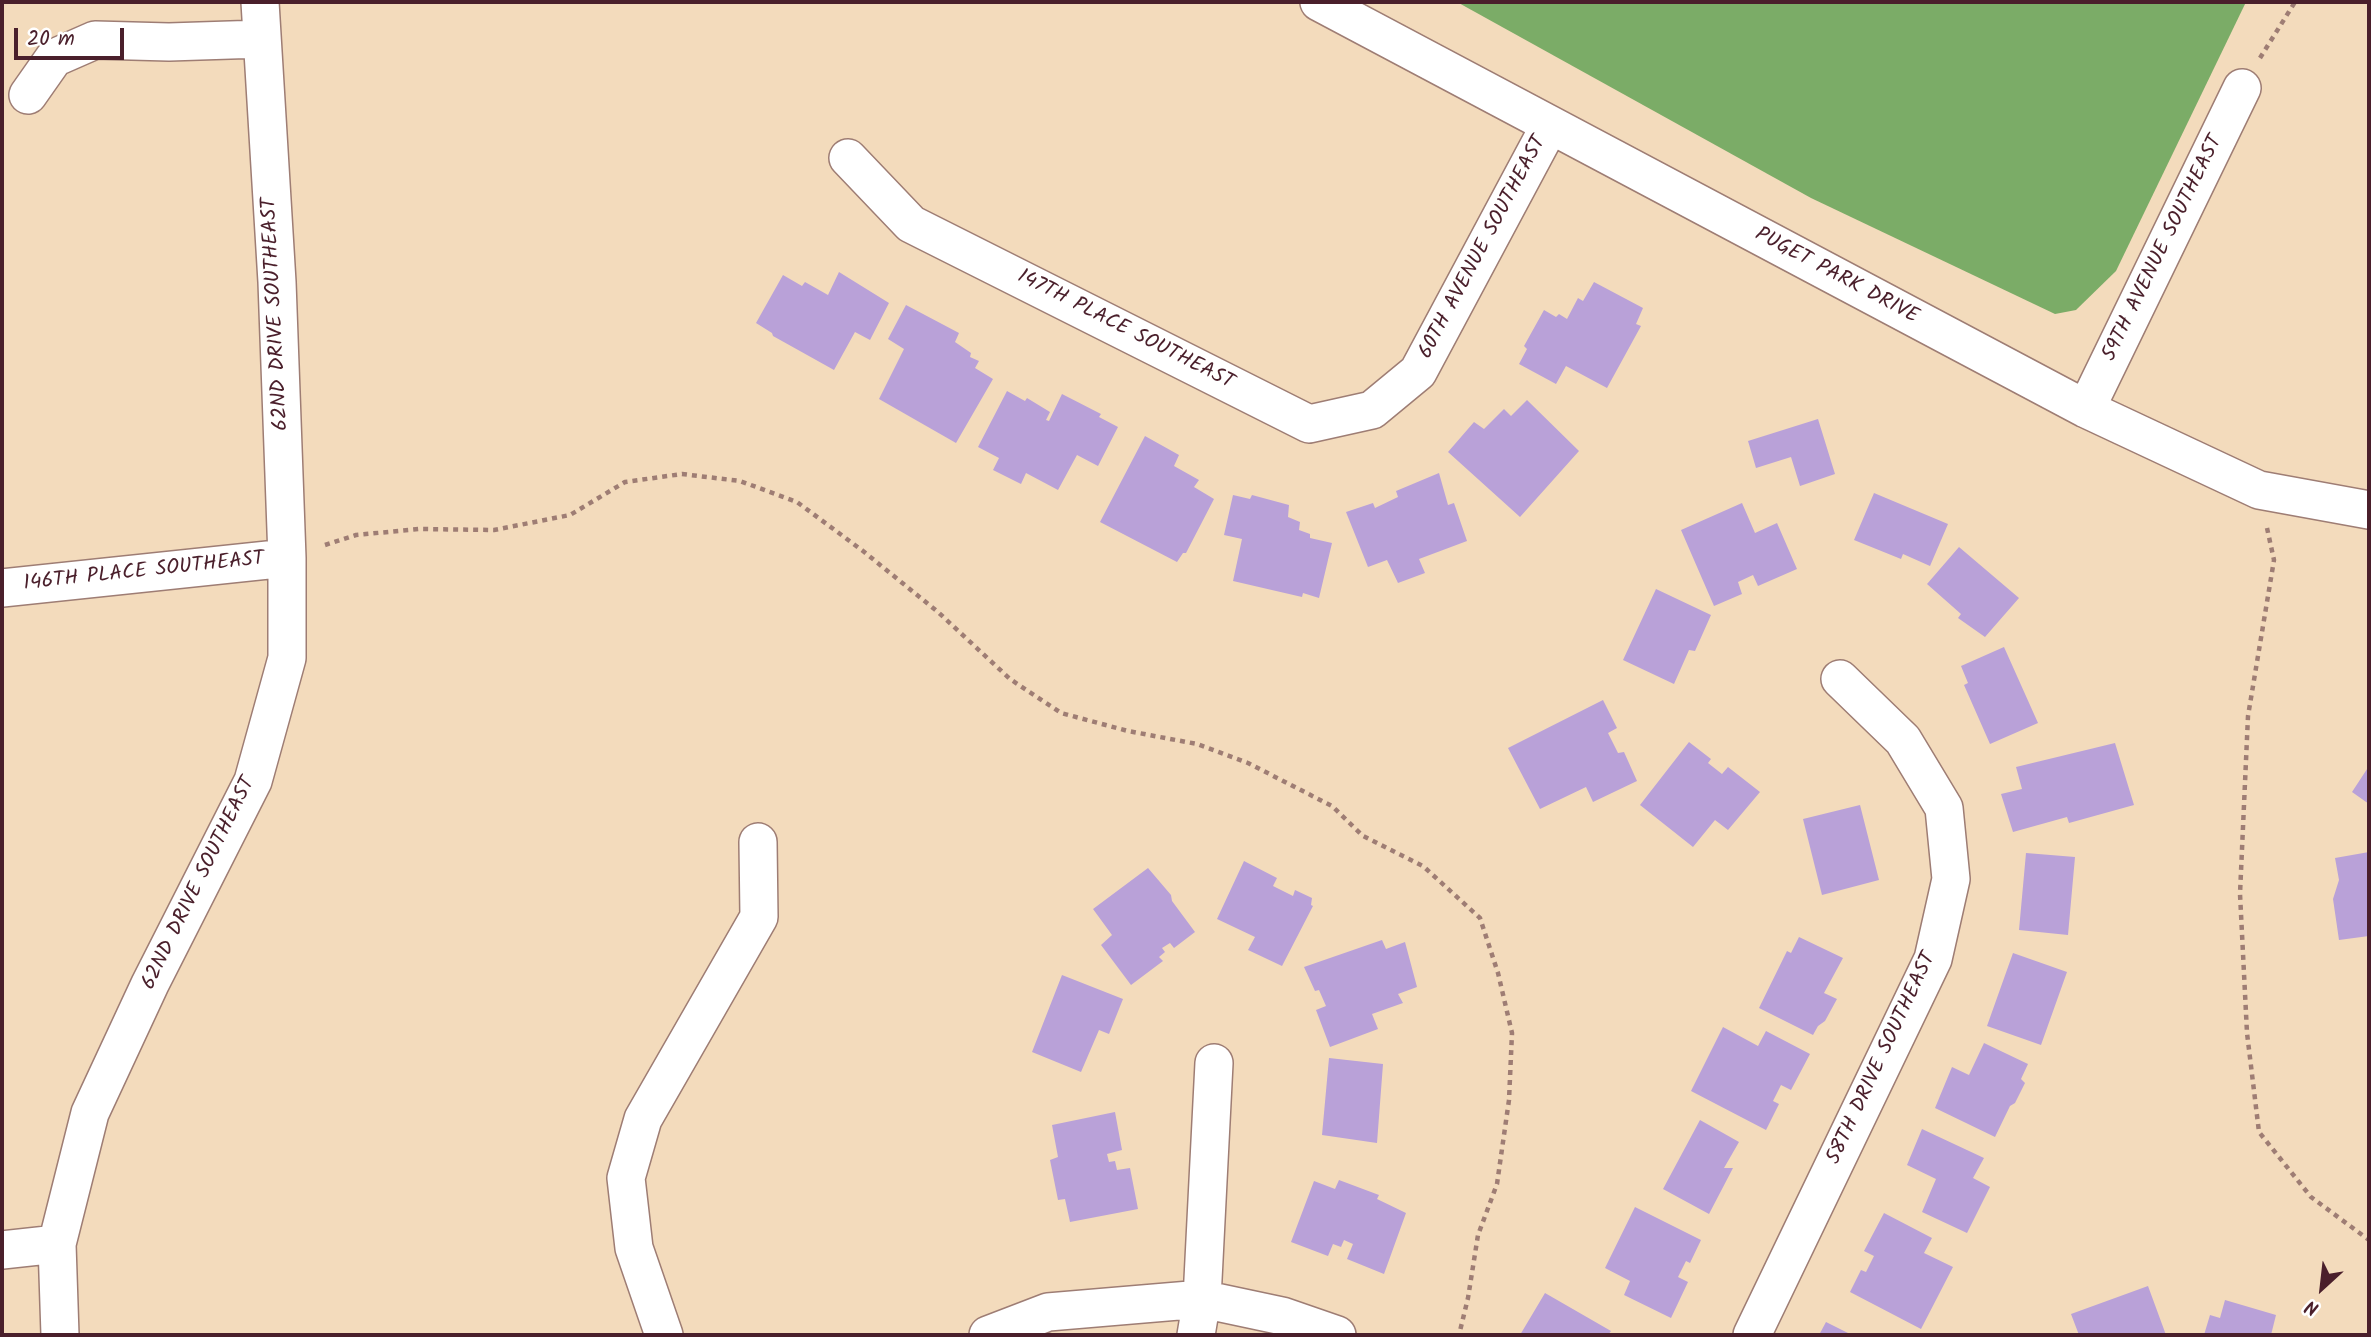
<!DOCTYPE html>
<html>
<head>
<meta charset="utf-8">
<style>
	body { margin:0 }
	#map { position:relative; width:2371px; height:1337px; overflow:hidden; background:#f3dbbc; font-family:Kalam,sans-serif }
	canvas { display:block }
	.frame { position:absolute; inset:0; border:4px solid #4a1f2b; pointer-events:none }
	.north { position:absolute; left:2287px; top:1253px; width:70px; height:70px; -webkit-text-stroke:5px #fff; paint-order:stroke; rotate:207deg; font-size:19px; font-weight:700; line-height:28px; text-align:center; color:#4a1f2b }
	.north::after { content:''; display:block; margin:auto; width:24px; height:32px; background:#4a1f2b; clip-path:polygon(50% 0,100% 100%,50% 72%,0 100%) }
	.scale { position:absolute; left:14px; top:28px; width:110px; height:32px; box-sizing:border-box; border:4px solid #4a1f2b; border-top:0; padding-left:9px; font-size:21px; line-height:24px; white-space:nowrap; color:#4a1f2b; -webkit-text-stroke:5px #fff; paint-order:stroke }
</style>
</head>
<body>
<div id="map">
<canvas width="2371" height="1337"></canvas>
<div class="frame"></div>
<div class="north">N</div>
<div class="scale">20 m</div>
</div>
<script>
const g = document.querySelector('canvas').getContext('2d');
g.lineJoin = 'round';
function fill(path, color) {
  g.fillStyle = color;
  g.fill(path, 'evenodd');
}
function shape(rows) {
  const path = new Path2D();
  for (const r of rows) {
    path.moveTo(r[0], r[1]);
    for (let i = 2; i < r.length; i += 2) path.lineTo(r[i], r[i + 1]);
  }
  return path;
}
function trace(path, color, width, dash) {
  g.strokeStyle = color;
  g.lineWidth = width;
  g.lineCap = dash ? 'butt' : 'round';
  g.setLineDash(dash || []);
  g.stroke(path);
}
function label(font, color, halo, rows, align = 'center') {
  g.font = font + ' Kalam,sans-serif';
  g.lineWidth = 6;
  g.setLineDash([]);
  g.textBaseline = 'middle';
  g.strokeStyle = halo;
  g.fillStyle = color;
  for (const [text, x, y, turn = 0] of rows) {
    g.save();
    g.translate(x, y);
    g.rotate((+turn || 0) * Math.PI / 180);
    g.textAlign = isNaN(turn) ? turn : align;
    if (halo) g.strokeText(text, 0, 0);
    g.fillText(text, 0, 0);
    g.restore();
  }
}
fill(shape([
	[1457,2,2246,2,2116,271,2076,310,2055,314,1811,198]
]), '#7bac67');
fill(shape([
	[839,272,889,303,870,340,855,332,834,370,773,336,772,333,756,323,783,275,802,286,805,282,828,295],
	[1594,282,1643,308,1636,324,1641,326,1607,388,1566,366,1556,384,1519,364,1527,349,1524,346,1544,310,1556,317,1559,314,1567,319,1578,298,1583,301],
	[906,305,959,333,955,342,971,353,970,357,979,361,975,368,993,379,956,443,879,399,904,349,888,339],
	[1007,391,1025,401,1027,398,1050,412,1046,420,1049,421,1062,394,1101,414,1099,417,1118,427,1098,466,1077,455,1058,490,1026,473,1021,484,993,470,999,458,978,447],
	[1527,400,1579,451,1520,517,1448,452,1474,422,1484,429,1504,409,1511,416],
	[1818,419,1835,474,1800,486,1791,457,1756,468,1748,441],
	[1145,436,1179,455,1174,466,1199,480,1194,487,1214,499,1186,553,1183,553,1177,562,1100,522],
	[1439,473,1448,505,1454,503,1467,541,1419,559,1425,573,1398,583,1387,560,1368,567,1346,512,1373,503,1375,508,1398,497,1396,491],
	[1874,493,1948,524,1930,566,1903,554,1901,559,1854,540],
	[1233,495,1250,499,1252,495,1289,505,1288,517,1300,522,1299,530,1310,534,1310,538,1332,543,1319,598,1303,593,1302,597,1233,581,1242,539,1224,535],
	[1742,503,1755,533,1777,523,1797,569,1758,586,1753,575,1738,582,1742,594,1714,606,1681,530],
	[1959,547,2019,598,1985,637,1958,618,1961,614,1927,584],
	[1656,589,1711,615,1695,651,1689,650,1674,684,1623,660],
	[2004,647,2038,723,1990,744,1964,685,1968,683,1961,666],
	[1603,700,1617,728,1608,733,1618,753,1624,752,1637,781,1593,802,1586,787,1540,809,1508,748],
	[1689,742,1711,759,1708,763,1722,774,1728,767,1760,792,1728,830,1715,820,1693,847,1640,805],
	[2115,743,2134,805,2069,823,2067,817,2013,832,2001,794,2022,789,2016,767],
	[2369,766,2369,804,2352,792],
	[1860,805,1879,880,1822,895,1803,819],
	[2369,852,2369,936,2339,940,2333,899,2339,880,2335,858],
	[2026,853,2075,857,2068,935,2019,930],
	[1244,861,1277,878,1273,886,1293,896,1295,890,1312,898,1311,905,1313,906,1282,966,1248,950,1255,937,1217,919],
	[1148,868,1171,895,1172,901,1195,932,1174,948,1170,943,1162,948,1165,952,1159,957,1163,961,1131,985,1101,945,1112,935,1093,909],
	[1799,937,1843,958,1824,993,1837,999,1825,1021,1818,1026,1813,1035,1759,1008,1787,951,1791,953],
	[1382,940,1386,949,1405,942,1417,987,1398,994,1403,1003,1372,1014,1378,1029,1330,1047,1316,1010,1326,1006,1319,990,1315,991,1304,967],
	[2013,953,2067,972,2041,1045,1987,1026],
	[1062,975,1123,999,1109,1034,1099,1030,1081,1072,1032,1052],
	[1723,1027,1758,1046,1766,1031,1810,1054,1791,1090,1781,1085,1773,1101,1779,1104,1766,1130,1691,1091],
	[1984,1043,2028,1064,2021,1079,2025,1083,2015,1103,2010,1106,1995,1137,1935,1108,1952,1067,1969,1075],
	[1329,1058,1383,1064,1377,1143,1322,1135],
	[1115,1112,1122,1150,1107,1154,1109,1162,1115,1161,1117,1170,1130,1168,1138,1209,1070,1222,1065,1199,1058,1200,1050,1160,1058,1157,1052,1125],
	[1700,1120,1739,1142,1724,1168,1733,1168,1709,1214,1663,1189],
	[1922,1129,1984,1158,1973,1178,1990,1187,1967,1233,1922,1212,1936,1179,1907,1165],
	[1339,1180,1379,1195,1377,1199,1406,1213,1384,1274,1347,1259,1353,1244,1344,1240,1341,1247,1333,1244,1328,1256,1291,1242,1314,1181,1335,1189],
	[1635,1207,1701,1240,1690,1263,1686,1261,1678,1277,1688,1282,1671,1318,1624,1295,1630,1281,1605,1268],
	[1884,1213,1932,1238,1924,1253,1953,1267,1921,1329,1850,1292,1861,1270,1866,1272,1874,1256,1864,1251],
	[2148,1286,2166,1335,2079,1335,2071,1314],
	[1545,1293,1611,1331,1608,1335,1520,1335],
	[2225,1300,2276,1315,2271,1335,2204,1335,2210,1315,2220,1318],
	[1826,1322,1852,1335,1819,1335]
]), '#b9a1d8');
const minor = shape([
	[1319,2,2086,409,2259,490,2369,510],
	[28,95,54,58,95,40,169,42,261,39],
	[848,158,911,224,1309,424,1372,410,1418,372,1550,125],
	[2086,409,2242,88],
	[2,588,287,558],
	[2,1250,57,1244],
	[60,1335,57,1244,90,1113,150,984,253,781,287,658,287,558,277,282,260,2],
	[664,1335,634,1248,626,1178,643,1119,759,917,758,842],
	[988,1335,1048,1312,1202,1299,1282,1316,1337,1335],
	[1196,1335,1202,1299,1214,1063],
	[1752,1335,1933,959,1951,879,1944,808,1903,740,1840,679]
]);
trace(minor, '#9e7d74', 40);
trace(shape([
	[2260,58,2295,2],
	[2267,528,2274,560,2248,716,2240,894,2247,1033,2259,1132,2311,1197,2369,1240],
	[325,545,356,535,419,529,494,530,570,515,625,482,682,474,740,481,797,502,863,551,938,612,1010,679,1061,713,1128,731,1197,744,1248,763,1332,806,1363,836,1423,866,1480,918,1498,973,1512,1033,1509,1100,1497,1184,1478,1235,1468,1298,1459,1335]
]), '#9e7d74', 4.5, [5, 5]);
trace(minor, '#fff', 37);
label('21px', '#4a1f2b', '#fff', [
	["60TH AVENUE SOUTHEAST",1484,248,-62],
	["59TH AVENUE SOUTHEAST",2164,249,-64],
	["PUGET PARK DRIVE",1836,277,28],
	["62ND DRIVE SOUTHEAST",277,314,-93],
	["147TH PLACE SOUTHEAST",1125,331,27],
	["146TH PLACE SOUTHEAST",144,573,-6],
	["62ND DRIVE SOUTHEAST",200,884,-64],
	["58TH DRIVE SOUTHEAST",1883,1059,-65]
]);
</script>
</body>
</html>
